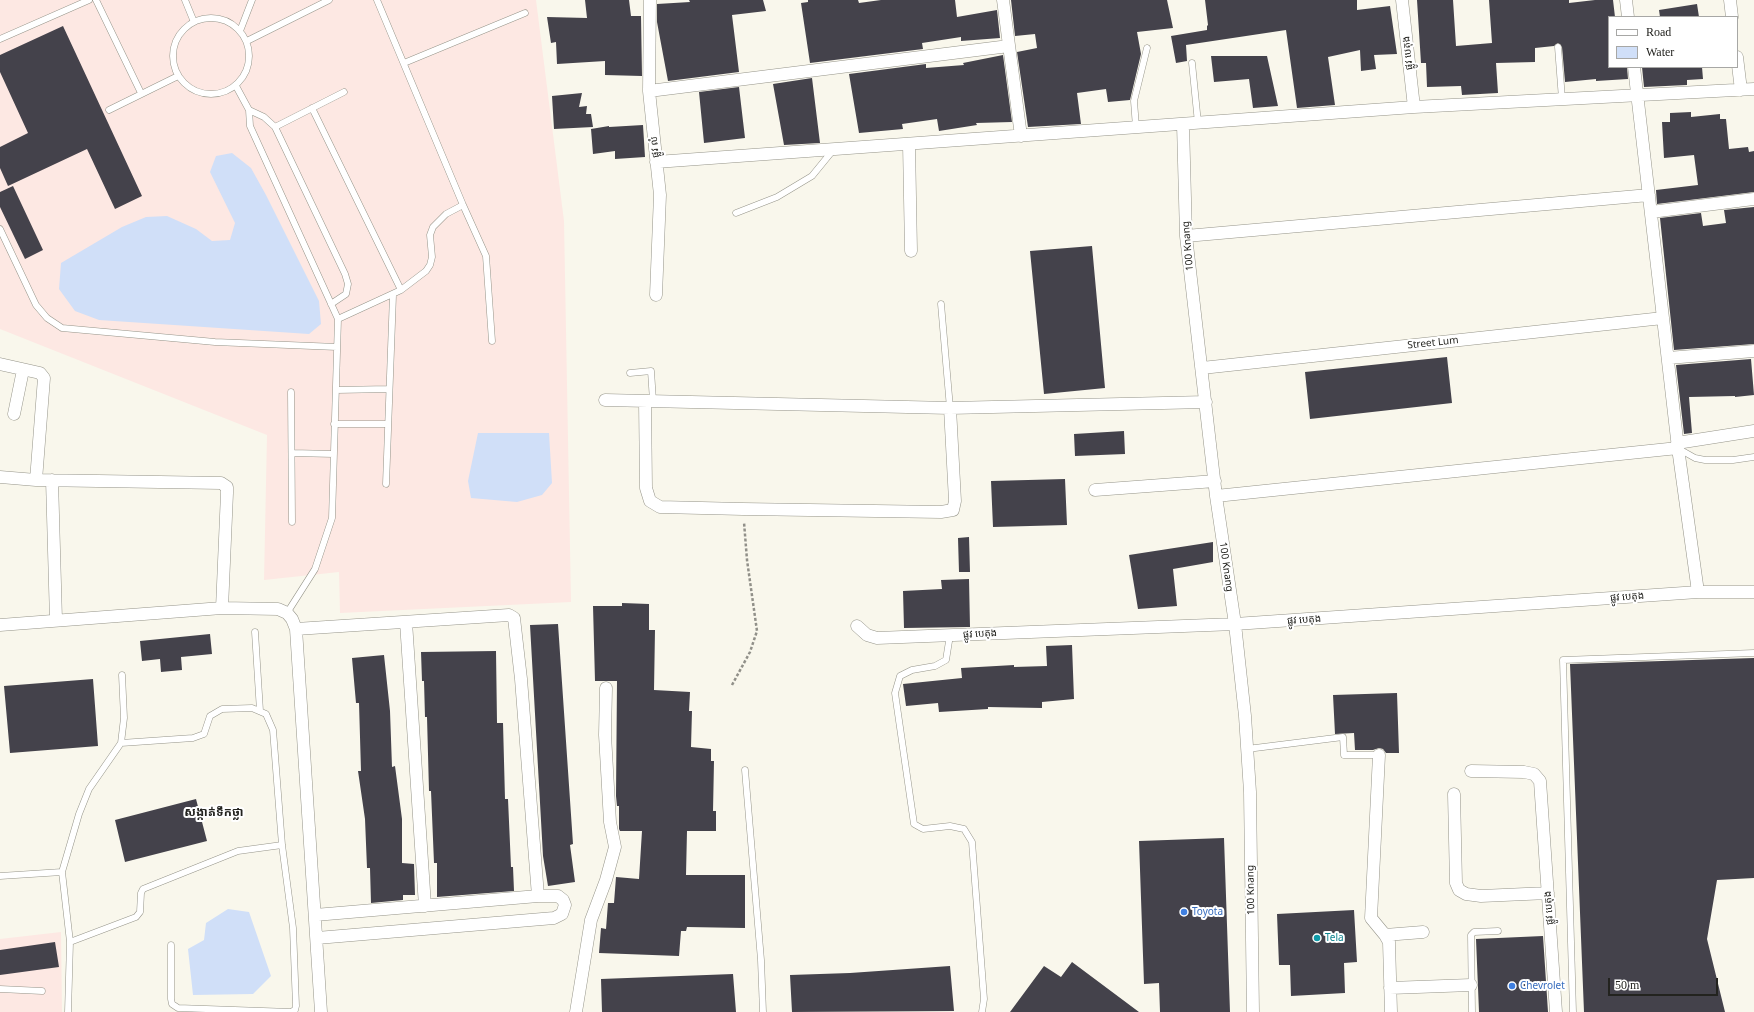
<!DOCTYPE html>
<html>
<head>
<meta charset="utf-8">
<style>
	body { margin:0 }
	#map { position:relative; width:1754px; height:1012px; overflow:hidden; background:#f9f7ec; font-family:Georgia,serif }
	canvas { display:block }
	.legend { position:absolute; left:1608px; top:16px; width:130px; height:52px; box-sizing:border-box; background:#fff; border:1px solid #a7a7a5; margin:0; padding:5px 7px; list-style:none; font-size:12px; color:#23231f }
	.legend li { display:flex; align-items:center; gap:8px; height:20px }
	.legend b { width:20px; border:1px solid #a7a7a5 }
	.scale { position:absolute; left:1608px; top:978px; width:110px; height:18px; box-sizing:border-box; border:2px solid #23231f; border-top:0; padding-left:5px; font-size:12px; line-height:14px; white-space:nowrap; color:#23231f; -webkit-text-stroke:3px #fff; paint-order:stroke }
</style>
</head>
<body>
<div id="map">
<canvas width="1754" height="1012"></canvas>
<ul class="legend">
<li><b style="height:5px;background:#fff"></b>Road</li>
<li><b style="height:11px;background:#d0dff8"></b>Water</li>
</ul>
<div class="scale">50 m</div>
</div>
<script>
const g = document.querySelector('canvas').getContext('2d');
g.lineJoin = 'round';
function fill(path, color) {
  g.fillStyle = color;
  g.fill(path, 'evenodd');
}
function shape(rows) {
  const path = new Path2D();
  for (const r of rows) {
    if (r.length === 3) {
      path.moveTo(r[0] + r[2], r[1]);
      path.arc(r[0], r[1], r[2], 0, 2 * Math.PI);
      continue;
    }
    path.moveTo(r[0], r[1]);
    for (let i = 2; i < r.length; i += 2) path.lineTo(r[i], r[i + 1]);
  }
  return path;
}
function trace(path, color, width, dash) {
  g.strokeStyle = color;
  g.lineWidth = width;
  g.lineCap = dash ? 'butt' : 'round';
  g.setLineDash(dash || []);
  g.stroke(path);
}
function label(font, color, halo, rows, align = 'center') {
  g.font = font + ' Georgia,"Noto Sans Khmer",serif';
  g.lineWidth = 4;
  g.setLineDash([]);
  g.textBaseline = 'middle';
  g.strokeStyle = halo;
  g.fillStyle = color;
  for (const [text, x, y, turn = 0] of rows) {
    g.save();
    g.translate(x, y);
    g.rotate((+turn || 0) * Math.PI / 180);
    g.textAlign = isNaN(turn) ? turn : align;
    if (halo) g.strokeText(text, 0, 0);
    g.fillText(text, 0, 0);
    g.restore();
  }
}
fill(shape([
	[0,0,536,0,564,221,571,602,340,613,339,572,264,580,267,435,0,329],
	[61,932,62,1012,0,1012,0,939]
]), '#fde8e3');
fill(shape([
	[232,153,251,168,266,195,319,301,321,324,309,334,99,320,75,311,59,289,61,263,122,227,146,217,167,216,196,229,212,241,230,240,235,223,210,172,216,156],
	[478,433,549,433,552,483,542,495,517,502,471,498,468,481],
	[228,909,249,912,271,976,253,994,193,995,188,949,204,940,206,923]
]), '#d0dff8');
fill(shape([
	[585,0,629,0,631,16,641,16,642,76,605,75,605,61,557,64,556,42,551,43,547,17,587,18],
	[689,0,763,0,766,11,732,15,739,72,668,81,657,22,657,4,690,2],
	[808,0,858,0,859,3,881,0,955,0,957,17,997,10,1000,38,961,41,961,37,922,43,923,49,810,63,801,3,808,2],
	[1011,0,1167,0,1173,28,1137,32,1141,54,1130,100,1108,102,1106,89,1077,93,1081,124,1028,127,1017,52,1037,48,1035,34,1015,36],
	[1205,0,1357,0,1357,10,1390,6,1397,54,1374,55,1376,69,1361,71,1360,50,1328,57,1335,105,1297,108,1286,30,1186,45,1187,61,1176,63,1171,36,1207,30,1207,26,1208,25],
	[1417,0,1453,0,1456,46,1492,43,1489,0,1569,0,1569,3,1595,0,1613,0,1615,17,1609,17,1609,67,1627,67,1628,79,1596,81,1596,79,1565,82,1562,47,1558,43,1554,46,1535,48,1535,62,1496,63,1498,93,1462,95,1461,86,1427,87,1426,63,1421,63],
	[1697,4,1699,17,1660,17,1659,10],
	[63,26,142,196,115,209,87,149,8,186,0,168,0,147,28,133,0,72,0,55],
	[1003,55,1012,122,976,123,977,125,939,131,937,119,902,124,903,129,859,133,849,74,926,64,926,68,964,65,963,63],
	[1211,56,1267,56,1278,106,1253,108,1249,79,1214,82],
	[1642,67,1702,67,1703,79,1687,80,1687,85,1644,87],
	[812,78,820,143,784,145,773,84],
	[739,87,745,138,704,143,699,92],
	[582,93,579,107,587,106,586,114,591,114,593,127,554,129,552,96],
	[1691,112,1691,117,1720,114,1720,119,1726,119,1729,149,1748,147,1749,152,1754,151,1754,192,1657,204,1656,190,1698,185,1694,155,1664,158,1662,122,1670,122,1670,113],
	[643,125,645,157,615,159,615,151,593,154,591,129,609,126,609,127],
	[13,186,43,250,25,259,0,207,0,192],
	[1754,207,1754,344,1674,350,1660,218,1701,213,1703,226,1726,223,1724,210],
	[1092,246,1105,388,1044,394,1030,251],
	[1447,357,1452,403,1310,419,1305,372],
	[1751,359,1754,395,1735,397,1735,396,1689,397,1692,433,1684,434,1676,365],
	[1124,431,1125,454,1075,456,1074,434],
	[1065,479,1067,525,993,527,991,481],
	[969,537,970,572,959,572,958,538],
	[1213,542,1213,562,1173,569,1177,606,1138,609,1129,555],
	[969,579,970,627,904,628,903,591,942,589,941,580],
	[622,603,649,604,649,630,655,630,654,690,690,692,689,711,692,711,691,747,711,749,711,761,714,761,713,811,716,811,716,831,687,831,686,875,745,875,745,928,687,927,686,931,681,931,679,956,599,953,601,928,606,929,608,903,614,903,616,877,639,879,642,831,620,831,619,829,619,806,617,806,616,796,617,681,595,681,593,606,622,606],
	[558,624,573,844,570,845,575,882,548,886,543,856,530,625],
	[210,634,212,654,181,657,182,670,161,672,160,659,142,661,140,641],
	[1072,645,1074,699,1042,702,1042,708,988,707,988,709,939,712,938,703,906,706,903,684,962,678,961,668,1014,665,1014,667,1047,666,1046,646],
	[496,651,497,723,503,723,505,799,508,799,511,867,513,867,514,891,437,897,437,863,434,863,431,791,429,791,427,717,425,717,424,681,422,681,421,652],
	[384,655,390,711,392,767,395,766,402,819,402,863,414,864,415,895,403,895,403,900,371,903,370,868,367,868,365,819,358,771,361,771,359,703,356,703,352,658],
	[1754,658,1754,878,1717,880,1707,939,1725,1012,1584,1012,1570,664],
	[93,679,98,746,10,753,4,686],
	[1397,693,1399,753,1386,753,1383,749,1379,748,1373,750,1355,750,1354,733,1335,734,1333,695],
	[196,799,207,841,125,862,115,820],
	[1224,838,1230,1012,1160,1012,1159,983,1144,984,1139,841],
	[1354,910,1357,962,1344,963,1345,993,1291,996,1290,965,1279,965,1277,914],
	[1543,936,1548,1012,1479,1012,1476,939],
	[55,942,59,967,0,975,0,950],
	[1072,962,1139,1012,1010,1012,1044,966,1061,977],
	[950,966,954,1011,792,1012,790,975,850,973],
	[733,974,736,1012,602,1012,601,979]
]), '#44424b');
const service = shape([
	[96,0,141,93],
	[185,0,194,22],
	[377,0,463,205,486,256,492,341],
	[211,56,38],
	[240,31,252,0],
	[0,39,89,0],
	[247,41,329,0],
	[1558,47,1562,99],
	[404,63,525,13],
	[1192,63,1198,123],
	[236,86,249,110,250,126,338,319,332,518,315,569,287,613],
	[312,108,401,290,338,319],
	[109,110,178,76],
	[249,110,264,117,275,127,345,274,348,284,346,294,331,304],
	[275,127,344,92],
	[1136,127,1134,101,1147,48],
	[736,213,777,197,812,176,834,149],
	[0,229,36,305,47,318,62,328,215,342,337,347],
	[401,290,426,271,430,265,432,257,430,235,433,227,446,214,463,205],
	[941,304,950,408],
	[630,373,651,371,653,401],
	[336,390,389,389],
	[291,392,292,522],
	[334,424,388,424],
	[1679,449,1695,458,1705,460,1733,460,1754,457],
	[292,453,334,454],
	[386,484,393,295],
	[255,632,260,711],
	[950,635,946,660,935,666,912,670,900,676,895,693,914,824,923,829,950,826,964,829,972,842,984,999,982,1012],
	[121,743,193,738,204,734,210,716,222,709,252,708,266,714,273,730,282,845,293,928,296,1006,295,1010,291,1012,178,1008,172,1004,171,999,171,945],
	[1247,749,1343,737,1344,755,1379,755],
	[745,770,761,960,763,1012],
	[62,872,79,814,89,789,121,743,124,718,122,675],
	[0,876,62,872,70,942,68,1012],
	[70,942,136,917,140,912,141,893,143,889,238,851,282,845],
	[0,989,42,991],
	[1472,1012,1471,935,1474,932,1498,931],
	[1573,1012,1563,660,1754,653]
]);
const minor = shape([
	[650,0,649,91,660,195,656,295],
	[1003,0,1021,136],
	[1402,0,1414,107],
	[1626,0,1628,17],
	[1730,0,1732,17],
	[1737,57,1741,90],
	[1634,67,1678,448,1698,592],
	[649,91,1009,46],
	[1183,124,1186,236,1216,496,1235,624,1245,716,1250,792,1253,1012],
	[909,144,911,251],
	[656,162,1414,107,1754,89],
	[1651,212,1754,199],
	[1186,236,1649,195],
	[1668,358,1754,351],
	[0,364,40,373,44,378,36,480],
	[1202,368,1663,318],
	[605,400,950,408,1206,402],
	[645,401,646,488,650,501,660,507,743,509,941,512,953,510,955,501,950,408],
	[14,414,23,370],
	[1677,443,1754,431],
	[0,477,36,480,221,483,227,487,227,493,222,608],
	[52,480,56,620],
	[1095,490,1215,481],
	[1216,496,1678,448],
	[406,622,425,906],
	[0,625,222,608,278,609,287,613,292,619,296,629,321,1012],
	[857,626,867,635,877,638,1235,624,1698,592,1754,592],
	[296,629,509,615,514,618,521,679,538,896],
	[1379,755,1371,918,1385,935,1389,942,1391,1012],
	[1471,771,1524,772,1534,774,1540,781,1556,1012],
	[1454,794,1456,883,1459,890,1466,894,1481,896,1548,893],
	[315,915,538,896,558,896,563,900,565,905,562,914,554,918,317,938],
	[1385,935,1423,932],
	[1390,988,1471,985],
	[576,1012,591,920,606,880,615,847,610,822,605,735,606,688]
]);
trace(service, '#959489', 7);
trace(minor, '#959489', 13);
trace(shape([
	[732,685,750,652,757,631,747,560,744,522]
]), '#919089', 2.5, [3, 2]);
trace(service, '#fff', 6);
trace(minor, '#fff', 12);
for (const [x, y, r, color] of [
	[1184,912,4,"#3f7fe0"],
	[1317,938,4,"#0f9aa8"],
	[1512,986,4,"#3f7fe0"]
]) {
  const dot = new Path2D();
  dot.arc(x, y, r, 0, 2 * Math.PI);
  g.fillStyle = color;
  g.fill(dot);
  trace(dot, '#fff', 1.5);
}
label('10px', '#23231f', '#fff', [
	["ផ្លូវ បេតុង",1408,53,-96],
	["ផ្លូវ លំ",655,147,-96],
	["100 Knang",1188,246,-95],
	["Street Lum",1433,343,-6],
	["100 Knang",1226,567,82],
	["ផ្លូវ បេតុង",1627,597,-4],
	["ផ្លូវ បេតុង",1304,620,-4],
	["ផ្លូវ បេតុង",980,634,-3],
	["100 Knang",1251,890,-91],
	["ផ្លូវ បេតុង",1549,908,-94]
]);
label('10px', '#366cbe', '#fff', [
	["Toyota",1192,912],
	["Chevrolet",1520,986]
], 'left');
label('10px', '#0d838f', '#fff', [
	["Tela",1325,938]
], 'left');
label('bold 12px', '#23231f', '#fff', [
	["សង្កាត់ទឹកថ្លា",214,813]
]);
</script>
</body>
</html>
